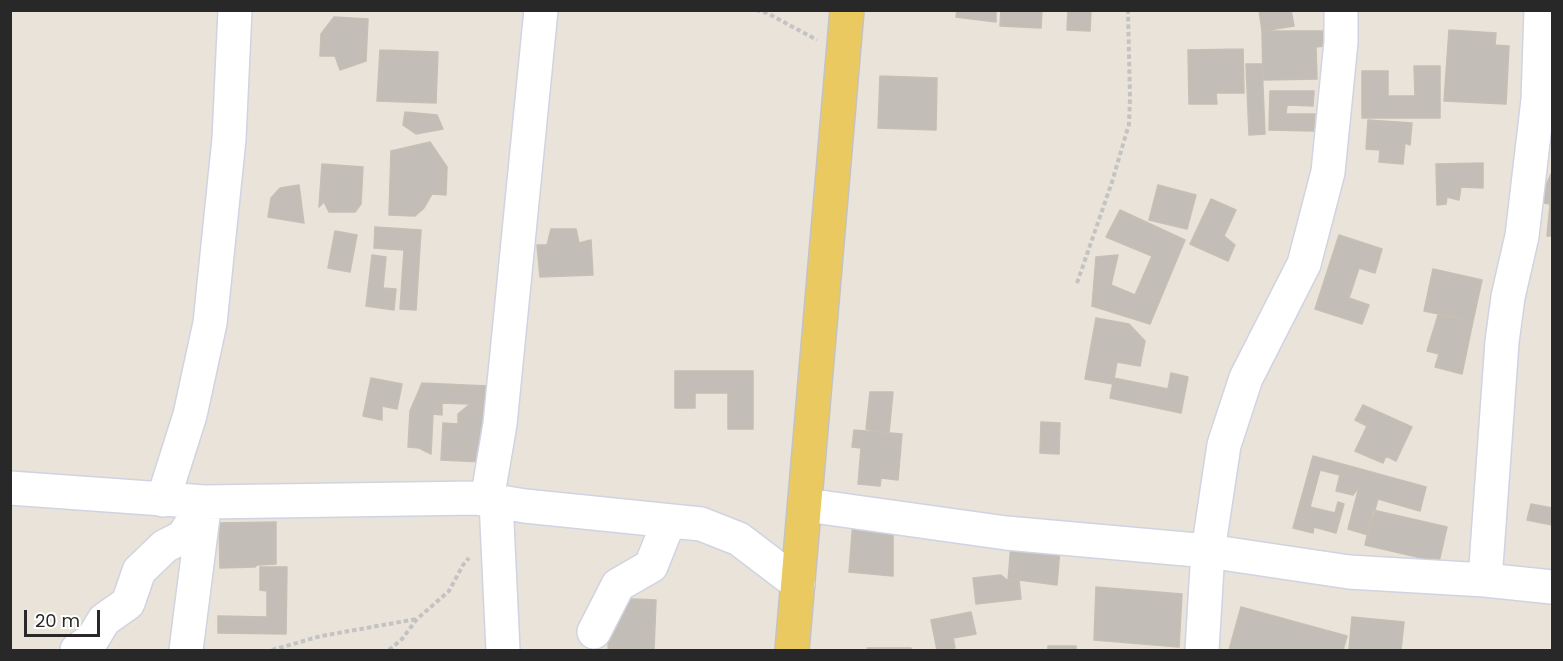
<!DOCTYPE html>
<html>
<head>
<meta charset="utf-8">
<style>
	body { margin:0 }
	#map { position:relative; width:1563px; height:661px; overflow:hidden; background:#eae3da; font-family:Poppins,sans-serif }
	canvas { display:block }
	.frame { position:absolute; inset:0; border:12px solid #282828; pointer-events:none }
	.scale { position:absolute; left:24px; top:610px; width:76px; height:27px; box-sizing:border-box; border:3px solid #282828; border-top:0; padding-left:8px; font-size:18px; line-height:21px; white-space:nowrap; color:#282828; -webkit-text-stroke:4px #fff; paint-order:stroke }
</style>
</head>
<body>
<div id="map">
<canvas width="1563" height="661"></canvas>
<div class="frame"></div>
<div class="scale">20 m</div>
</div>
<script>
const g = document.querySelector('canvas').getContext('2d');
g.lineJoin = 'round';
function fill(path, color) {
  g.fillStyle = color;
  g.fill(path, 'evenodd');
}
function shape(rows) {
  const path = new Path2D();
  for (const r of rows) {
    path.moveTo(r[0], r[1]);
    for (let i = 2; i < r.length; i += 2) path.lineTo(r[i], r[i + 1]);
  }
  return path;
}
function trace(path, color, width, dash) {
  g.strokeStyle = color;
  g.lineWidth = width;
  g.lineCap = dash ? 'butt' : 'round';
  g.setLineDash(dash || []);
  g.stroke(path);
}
const building = shape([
	[957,10,996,10,996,22,956,17,957,10],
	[1001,10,1042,10,1041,28,1000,26,1001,10],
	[1068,10,1091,10,1090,31,1067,30,1068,10],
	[1259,10,1291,10,1294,26,1262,31,1259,10],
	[334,17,368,19,366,61,340,70,335,56,320,56,321,34,334,17],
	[1449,30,1496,33,1495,45,1509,46,1506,104,1444,101,1449,30],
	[1262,31,1325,31,1325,46,1316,47,1317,79,1263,80,1262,31],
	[1243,49,1244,93,1216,93,1217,104,1189,104,1188,50,1243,49],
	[380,50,438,52,436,103,377,101,380,50],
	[1246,64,1262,64,1265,134,1249,135,1246,64],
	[1414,66,1440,66,1440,118,1362,118,1362,71,1388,71,1388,96,1415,96,1414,66],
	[880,76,937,78,936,130,878,128,880,76],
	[1270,91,1314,91,1313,106,1287,105,1286,114,1315,114,1314,131,1269,130,1270,91],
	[405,112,437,115,443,129,416,134,403,125,405,112],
	[1368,120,1412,123,1410,145,1405,143,1403,164,1379,162,1380,150,1366,149,1368,120],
	[430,142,447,167,446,195,432,194,424,208,415,216,389,215,391,151,430,142],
	[1483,163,1483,188,1461,187,1459,200,1447,197,1446,204,1437,205,1436,164,1483,163],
	[322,164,363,167,361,204,355,212,329,212,324,202,319,207,322,164],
	[1551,174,1552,174,1552,236,1547,236,1550,204,1538,202,1551,174],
	[299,185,304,223,268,217,271,198,280,188,299,185],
	[1158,185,1196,195,1187,229,1149,220,1158,185],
	[1211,199,1236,210,1224,236,1235,245,1228,261,1190,244,1211,199],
	[1120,210,1185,240,1150,324,1092,306,1096,257,1118,255,1111,285,1135,295,1152,256,1106,237,1120,210],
	[375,227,421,230,416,310,400,309,404,250,374,248,375,227],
	[551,229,576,229,579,243,591,240,593,275,540,277,537,245,547,245,551,229],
	[335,231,357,235,350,272,328,268,335,231],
	[1339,235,1382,249,1375,273,1359,268,1349,298,1369,305,1362,324,1315,309,1339,235],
	[372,255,386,257,383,288,396,289,394,310,366,306,372,255],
	[1433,269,1482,280,1473,321,1424,311,1433,269],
	[1438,315,1473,321,1462,374,1435,367,1439,354,1427,351,1438,315],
	[1096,318,1129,324,1145,341,1140,366,1117,362,1113,384,1085,379,1096,318],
	[675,371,753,371,753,429,728,429,728,393,695,393,695,408,675,408,675,371],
	[1171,373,1188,377,1181,413,1110,398,1114,378,1168,389,1171,373],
	[371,378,402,384,397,409,382,406,382,420,363,416,371,378],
	[422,383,487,386,484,462,441,460,443,423,458,424,458,414,470,404,442,403,442,415,433,414,431,454,419,448,408,447,410,411,422,383],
	[870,392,893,392,889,433,866,429,870,392],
	[1363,405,1412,427,1396,461,1386,456,1383,463,1355,451,1367,426,1355,420,1363,405],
	[1041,422,1060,423,1059,454,1040,453,1041,422],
	[854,430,902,434,898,480,881,478,880,486,858,484,861,448,852,447,854,430],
	[1313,456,1426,487,1420,511,1378,499,1368,535,1348,529,1359,487,1353,495,1336,491,1340,475,1320,470,1310,507,1335,513,1338,502,1344,504,1336,533,1314,527,1313,533,1293,528,1313,456],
	[1531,504,1552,508,1552,504,1552,525,1527,520,1531,504],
	[1373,510,1447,527,1439,562,1365,545,1373,510],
	[853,521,893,522,893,576,849,572,853,521],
	[276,522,276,564,257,565,255,567,220,568,219,523,276,522],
	[1011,544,1060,548,1057,585,1019,580,1008,581,1011,544],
	[260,567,287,567,286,634,218,633,218,616,267,617,267,591,260,590,260,567],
	[1001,575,1008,581,1019,580,1021,599,976,604,973,578,1001,575],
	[1096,587,1182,594,1179,647,1094,640,1096,587],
	[610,598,656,600,654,650,608,650,610,598],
	[1241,607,1347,636,1343,650,1229,650,1241,607],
	[971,612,976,634,953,638,955,648,937,650,931,620,971,612],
	[1352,617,1404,622,1401,650,1349,650,1352,617],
	[1048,646,1076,646,1076,650,1048,650,1048,646],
	[867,648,911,648,911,650,868,650,867,648]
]);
fill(building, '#c2bdb7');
trace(building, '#c5bfb4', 1.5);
const minor = shape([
	[10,488,205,502,476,498,525,506,701,524,739,539,798,584],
	[163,500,190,415,210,323,229,139,235,10],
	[487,500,500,424,541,10],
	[496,501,503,650],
	[806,505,1006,533,1208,551,1349,572,1485,580,1552,587],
	[1485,580,1502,342,1508,297,1522,236,1538,100,1541,10],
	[594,632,618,585,651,566,669,521],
	[77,650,92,640,104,620,128,603,139,571,165,546,183,537,205,502],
	[186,650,204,509],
	[1202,650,1208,551,1224,445,1246,378,1304,264,1328,172,1341,42,1341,10]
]);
const major = shape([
	[792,650,847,10]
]);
trace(minor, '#d0d3e1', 36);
trace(major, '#c3c3c3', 36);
trace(shape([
	[689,10,707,10],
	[756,10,767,13,817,40],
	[1077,283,1112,182,1129,124,1130,98,1128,10],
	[272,650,321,636,417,619],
	[389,650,402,639,417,619,449,591,463,565,469,558]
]), '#c3c3c3', 4, [4.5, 3]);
trace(minor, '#fff', 33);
trace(major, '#eaca60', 33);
</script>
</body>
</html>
